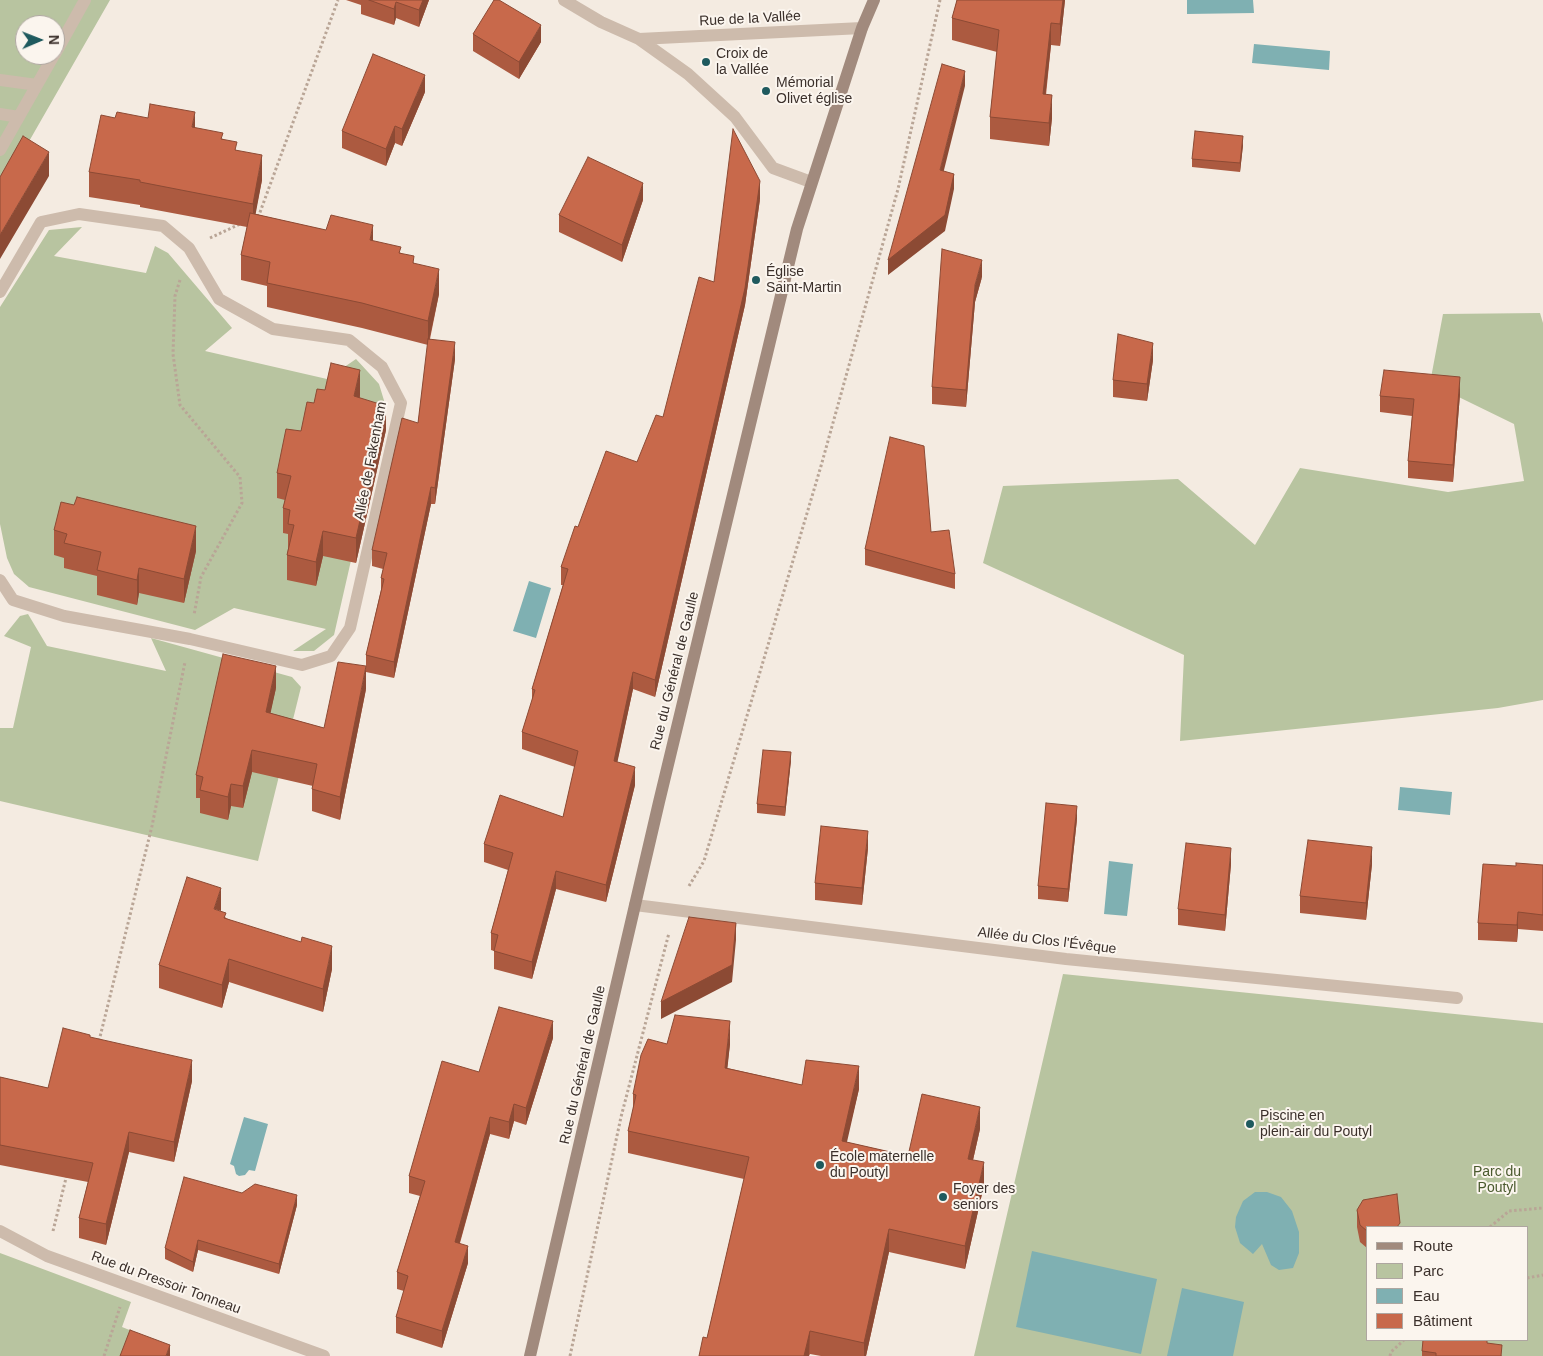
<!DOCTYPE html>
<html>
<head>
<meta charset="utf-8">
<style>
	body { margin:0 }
	#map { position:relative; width:1543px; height:1356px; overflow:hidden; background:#f4ebe1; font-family:Arial,sans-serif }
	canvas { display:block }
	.legend { position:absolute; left:1366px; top:1226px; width:162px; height:115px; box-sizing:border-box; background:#fbf5ee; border:1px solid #aea6a0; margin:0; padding:6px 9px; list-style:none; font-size:15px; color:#3b302b }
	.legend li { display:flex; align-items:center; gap:10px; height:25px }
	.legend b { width:25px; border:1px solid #aea6a0 }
	.north { position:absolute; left:15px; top:15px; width:50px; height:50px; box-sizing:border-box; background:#fbf5ee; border:1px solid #aea6a0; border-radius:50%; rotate:89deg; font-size:14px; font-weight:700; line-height:20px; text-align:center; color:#3b302b }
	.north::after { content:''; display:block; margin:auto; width:18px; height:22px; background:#1f5a5e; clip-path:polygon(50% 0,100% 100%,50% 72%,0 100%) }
</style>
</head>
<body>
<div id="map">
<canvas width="1543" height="1356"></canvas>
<ul class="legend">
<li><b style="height:6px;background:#a18a7d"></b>Route</li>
<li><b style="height:14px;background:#b8c4a0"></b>Parc</li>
<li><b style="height:14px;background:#7fb0b2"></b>Eau</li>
<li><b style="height:14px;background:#c8694b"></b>Bâtiment</li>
</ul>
<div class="north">N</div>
</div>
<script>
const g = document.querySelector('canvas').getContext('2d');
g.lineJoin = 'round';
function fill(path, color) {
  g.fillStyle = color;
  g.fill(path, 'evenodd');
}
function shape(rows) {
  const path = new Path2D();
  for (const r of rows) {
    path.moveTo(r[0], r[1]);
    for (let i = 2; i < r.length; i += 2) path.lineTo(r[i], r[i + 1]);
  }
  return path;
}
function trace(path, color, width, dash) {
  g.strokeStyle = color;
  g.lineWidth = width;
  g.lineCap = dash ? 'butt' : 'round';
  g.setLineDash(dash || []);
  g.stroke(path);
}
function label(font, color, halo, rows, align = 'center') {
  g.font = font + ' Arial,sans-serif';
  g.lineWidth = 4;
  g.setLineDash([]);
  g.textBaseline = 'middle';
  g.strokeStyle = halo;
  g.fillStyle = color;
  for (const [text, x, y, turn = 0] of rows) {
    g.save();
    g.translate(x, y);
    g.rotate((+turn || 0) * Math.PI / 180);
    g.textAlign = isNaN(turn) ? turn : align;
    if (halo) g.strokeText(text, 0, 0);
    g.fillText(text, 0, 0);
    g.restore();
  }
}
fill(shape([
	[0,0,110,0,0,192],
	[25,25,55,25,55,55,25,55],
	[82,227,54,256,146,273,155,246,168,253,232,328,205,351,327,379,356,359,379,384,386,407,334,635,314,651,293,651,326,629,234,608,195,630,29,587,14,574,7,558,0,524,0,307,49,230],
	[1540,313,1543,323,1543,700,1498,708,1180,741,1184,655,983,563,1003,486,1178,479,1255,545,1300,468,1448,492,1524,481,1514,424,1430,383,1443,314],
	[28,614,47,646,166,671,151,638,292,677,301,687,258,861,0,801,0,728,13,728,31,647,4,636,20,616],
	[1063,974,1543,1023,1543,1356,974,1356],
	[1367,1227,1527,1227,1527,1340,1367,1340],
	[0,1253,131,1302,122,1327,137,1333,129,1356,0,1356]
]), '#b8c4a0');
fill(shape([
	[1187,0,1253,0,1254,13,1187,14],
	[1254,44,1330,51,1329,70,1252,63],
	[529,581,551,588,536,638,513,631],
	[1400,787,1452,792,1450,815,1398,810],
	[1109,861,1133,864,1127,916,1104,914],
	[244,1117,268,1124,255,1171,249,1170,245,1175,239,1176,236,1174,234,1166,230,1164],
	[1255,1192,1267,1192,1281,1197,1292,1211,1299,1232,1299,1253,1293,1268,1279,1270,1271,1265,1262,1244,1253,1254,1240,1243,1235,1227,1236,1217,1243,1201],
	[1032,1251,1157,1279,1141,1354,1016,1327],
	[1182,1288,1244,1302,1233,1356,1167,1356]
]), '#7fb0b2');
trace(shape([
	[257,216,259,215,338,0],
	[210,238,240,224],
	[180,280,175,296,173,354,180,405,240,477,242,503,201,577,194,615],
	[689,886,704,861,821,466,898,189,940,0],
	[99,1041,152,826,185,662],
	[1490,1227,1509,1211,1543,1208],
	[53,1231,67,1174],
	[1527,1278,1543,1275],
	[104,1356,120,1307],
	[570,1356,621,1117,669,933],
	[1390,1356,1391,1352,1404,1340]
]), '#b9a596', 3, [2.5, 2.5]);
trace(shape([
	[55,54,85,0],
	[0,80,37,85],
	[0,114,19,117],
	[0,150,54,55],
	[635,905,1066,959,1457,998]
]), '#cdbbac', 12);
trace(shape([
	[564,0,601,22,639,39,688,74,735,117,773,168,811,182],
	[639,39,862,28],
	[0,292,41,222,79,214,163,226,189,248,219,299,273,329,349,340,382,367,401,403,350,628,331,656,302,665,190,639,64,616,13,600,0,580],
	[0,1231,47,1256,324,1356]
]), '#cdbbac', 12);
trace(shape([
	[530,1356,659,802,797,229,862,28,874,0]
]), '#a18a7d', 12);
fill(shape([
	[346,0,429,0,419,27,396,18,394,25,361,14,361,5],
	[957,0,1065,0,1060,46,1051,45,1046,95,1052,118,1049,146,990,139,990,117,997,52,952,40,952,18],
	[473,34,541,42,519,79,473,51],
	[425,92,402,146,395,143,386,166,342,148,342,131],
	[115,118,195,128,223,139,237,151,262,180,255,214,373,241,401,253,414,263,439,294,430,339,455,359,435,504,431,504,394,678,366,672,366,655,381,590,381,578,383,569,372,566,372,550,418,423,428,345,362,328,267,307,267,286,241,280,241,255,247,227,140,207,140,205,89,197,89,172],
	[1243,145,1240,172,1192,167,1192,159],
	[760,199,745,305,655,697,633,689,617,762,635,785,606,902,556,889,532,979,494,969,494,951,491,950,491,933,508,870,484,862,484,844,563,817,575,767,522,749,522,732,532,701,532,689,563,585,561,585,561,567,578,527,637,462,663,417,714,282],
	[643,200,622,262,559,232,559,215],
	[982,277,975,302,966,407,932,404,932,387],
	[1153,360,1147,401,1113,397,1113,380],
	[1460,394,1453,482,1408,478,1408,461,1412,416,1380,412,1380,396],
	[360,395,360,398,386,430,356,563,323,556,316,586,287,580,287,555,288,549,288,534,283,533,283,508,285,500,277,498,277,473,301,431,314,403],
	[54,530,196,551,184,603,139,593,137,605,97,595,97,576,64,568,64,558,54,555],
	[931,532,955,574,955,589,865,565,865,549],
	[276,688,270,713,324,728,366,689,340,820,312,811,312,789,313,786,252,772,243,808,231,806,228,820,200,813,200,798,196,798,196,775],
	[791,760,785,816,757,813,757,804],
	[1077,819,1068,902,1038,899,1038,886],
	[868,848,862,905,815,900,815,883],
	[1231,864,1225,931,1178,925,1178,909],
	[1372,864,1366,920,1300,913,1300,896],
	[1543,865,1543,931,1518,929,1517,942,1478,940,1478,923,1516,866],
	[220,911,226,918,332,969,323,1012,229,982,222,1008,159,988,159,965],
	[90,1037,192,1081,174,1162,129,1152,106,1245,79,1238,79,1218,88,1182,0,1165,0,1077,48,1088],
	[553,1038,526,1125,514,1121,509,1139,490,1134,460,1243,468,1263,442,1348,396,1333,396,1317,404,1291,397,1289,397,1272,420,1196,409,1193,409,1176,479,1072],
	[667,1044,730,1044,727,1068,802,1085,859,1089,846,1142,908,1156,980,1129,973,1160,984,1185,965,1269,889,1252,866,1356,821,1356,810,1354,809,1356,699,1356,707,1338,744,1179,628,1153,628,1131,633,1110,633,1094],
	[242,1193,297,1205,279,1274,198,1250,193,1272,165,1259,165,1248],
	[1357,1210,1400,1227,1367,1227,1367,1248,1360,1242,1357,1227],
	[1488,1343,1502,1356,1422,1356,1422,1351]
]), '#ac5a40');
fill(shape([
	[423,0,429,0,419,27,419,10],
	[1063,0,1065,0,1060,46,1060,24],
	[396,2,396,18,394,25,394,9],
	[1051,23,1051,45,1043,116,1043,94],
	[541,25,541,42,519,79,519,62],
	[965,71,965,86,940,186,940,170],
	[425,75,425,92,402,146,402,129],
	[1052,95,1052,118,1049,146,1049,123],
	[195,112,195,137,192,127],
	[395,126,395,143,386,166,386,149],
	[1243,136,1243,145,1240,172,1240,163],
	[49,152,49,176,0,259,0,235],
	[262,155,262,180,253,228,253,204],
	[954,174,954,189,945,231,888,275,888,260],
	[760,181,760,199,745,305,655,697,655,680],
	[643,183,643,200,622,262,622,245],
	[373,225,373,250,370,240],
	[982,260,982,277,975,302,966,407,966,390,975,285],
	[439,269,439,294,428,345,428,321],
	[455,342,455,359,435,504,435,488],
	[1153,343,1153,360,1147,401,1147,384],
	[360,370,360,395,354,421,354,396],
	[1460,377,1460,394,1453,482,1453,465],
	[386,406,386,430,356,563,356,538],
	[431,487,431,504,394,678,394,662],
	[196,526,196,551,184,603,184,579],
	[323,531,323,556,316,586,316,562],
	[139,568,139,593,137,605,137,580],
	[276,666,276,688,266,734,266,712],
	[366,666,366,689,340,820,340,797],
	[633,672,633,689,614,778,614,761],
	[252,750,252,772,243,808,243,786],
	[791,752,791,760,785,816,785,807],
	[635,767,635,785,606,902,606,885],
	[231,784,231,806,228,820,228,797],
	[1077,806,1077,819,1068,902,1068,889],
	[868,831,868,848,862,905,862,888],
	[1372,847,1372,864,1366,920,1366,903],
	[1231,848,1231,864,1225,931,1225,915],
	[556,871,556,889,532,979,532,962],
	[221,888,221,911,214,909],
	[1518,912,1518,929,1517,942,1517,925],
	[736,923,736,940,732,982,661,1019,661,1002],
	[332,946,332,969,323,1012,323,989],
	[229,959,229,982,222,1008,222,985],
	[553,1021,553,1038,526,1125,526,1108],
	[730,1021,730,1044,725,1091,725,1068],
	[192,1060,192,1081,174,1162,174,1142],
	[859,1066,859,1089,842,1164,842,1141],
	[514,1104,514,1121,509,1139,509,1122],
	[980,1107,980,1129,968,1182,968,1159],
	[490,1117,490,1134,455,1259,455,1242],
	[129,1132,129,1152,106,1245,106,1224],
	[984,1162,984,1185,965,1269,965,1246],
	[297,1195,297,1205,279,1274,279,1264],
	[889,1229,889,1252,866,1356,864,1356,864,1343],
	[198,1240,198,1250,193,1272,193,1262],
	[468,1246,468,1263,442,1348,442,1331],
	[810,1331,809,1356,804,1356],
	[170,1345,170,1356,166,1356]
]), '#8c4a34');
const building = shape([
	[369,0,423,0,419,10,396,2,394,9,369,0],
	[494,0,499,0,541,25,519,62,473,34,494,0],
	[957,0,1063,0,1060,24,1051,23,1043,94,1052,95,1049,123,990,117,999,30,952,18,957,0],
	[373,54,425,75,402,129,395,126,386,149,342,131,373,54],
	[942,64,965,71,940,170,954,174,945,215,888,260,942,64],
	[150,104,195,112,192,127,223,133,221,139,237,142,235,150,262,155,253,204,140,182,140,180,89,172,101,115,115,118,117,112,148,118,150,104],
	[733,129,760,181,745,288,655,680,633,672,614,761,635,767,606,885,556,871,532,962,494,951,498,935,491,933,513,853,484,844,500,795,563,817,578,751,522,732,535,690,532,689,568,569,561,567,575,526,578,527,606,451,637,462,656,415,663,417,699,277,714,282,733,129],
	[1195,131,1243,136,1240,163,1192,159,1195,131],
	[23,136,49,152,0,235,0,177,23,136],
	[588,157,643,183,622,245,559,215,588,157],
	[250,213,326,230,331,215,373,225,370,240,401,247,399,253,414,256,413,263,439,269,428,321,362,303,267,283,270,262,241,255,250,213],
	[942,249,982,260,975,285,966,390,932,387,942,249],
	[1118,334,1153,343,1147,384,1113,380,1118,334],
	[428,339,455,342,435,488,431,487,394,662,366,655,384,579,381,578,387,553,372,550,402,418,418,423,428,339],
	[331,363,360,370,354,396,386,406,356,538,323,531,316,562,287,555,294,525,288,524,290,510,283,508,291,476,277,473,286,429,301,431,307,402,314,403,317,389,325,390,331,363],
	[1384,370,1460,377,1453,465,1408,461,1414,399,1380,396,1384,370],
	[890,437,924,446,931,532,949,530,955,574,865,549,890,437],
	[77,497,196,526,184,579,139,568,137,580,97,570,101,552,64,543,67,534,54,530,61,502,74,505,77,497],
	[223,654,276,666,266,712,324,728,338,662,366,666,340,797,312,789,317,764,252,750,243,786,231,784,228,797,200,790,203,777,196,775,223,654],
	[763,750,791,752,785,807,757,804,763,750],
	[1046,803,1077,806,1068,889,1038,886,1046,803],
	[821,826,868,831,862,888,815,883,821,826],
	[1308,840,1372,847,1366,903,1300,896,1308,840],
	[1186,843,1231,848,1225,915,1178,909,1186,843],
	[1516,863,1543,865,1543,915,1518,912,1517,925,1478,923,1483,864,1516,866,1516,863],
	[187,877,221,888,214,909,226,913,224,918,301,942,302,937,332,946,323,989,229,959,222,985,159,965,187,877],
	[689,917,736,923,732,965,661,1002,689,917],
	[499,1007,553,1021,526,1108,514,1104,509,1122,490,1117,455,1242,468,1246,442,1331,396,1317,408,1276,397,1272,425,1181,409,1176,442,1061,479,1072,499,1007],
	[675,1015,730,1021,725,1068,802,1085,806,1060,859,1066,842,1141,908,1156,922,1094,980,1107,968,1159,984,1162,965,1246,889,1229,864,1343,810,1331,804,1356,699,1356,703,1337,707,1338,749,1157,628,1131,636,1095,633,1094,641,1055,648,1039,667,1044,675,1015],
	[63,1028,90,1035,90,1037,192,1060,174,1142,129,1132,106,1224,79,1218,93,1163,0,1145,0,1077,48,1088,63,1028],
	[184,1177,242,1193,255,1184,297,1195,279,1264,198,1240,193,1262,165,1248,184,1177],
	[1397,1194,1400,1223,1397,1227,1367,1227,1367,1231,1360,1225,1357,1210,1363,1200,1397,1194],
	[130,1330,170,1345,166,1356,120,1356,130,1330],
	[1423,1340,1487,1340,1487,1343,1502,1345,1501,1356,1436,1356,1436,1353,1422,1351,1423,1340]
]);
fill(building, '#c8694b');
trace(building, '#8c4a34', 1);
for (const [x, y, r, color] of [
	[706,62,5,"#1f5a5e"],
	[766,91,5,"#1f5a5e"],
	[756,280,5,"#1f5a5e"],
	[1250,1124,5,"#1f5a5e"],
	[820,1165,5,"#1f5a5e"],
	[943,1197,5,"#1f5a5e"]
]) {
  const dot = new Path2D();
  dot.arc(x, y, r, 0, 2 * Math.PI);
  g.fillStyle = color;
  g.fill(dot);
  trace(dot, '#fbf5ee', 2);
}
label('14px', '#3b302b', '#fbf5ee', [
	["Rue de la Vallée",750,19,-3],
	["Allée de Fakenham",371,461,-79],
	["Rue du Général de Gaulle",675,671,-76],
	["Allée du Clos l'Évêque",1047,941,7],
	["Rue du Général de Gaulle",583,1065,-77],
	["Rue du Pressoir Tonneau",166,1283,20]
]);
label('14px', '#3b302b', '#fbf5ee', [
	["Croix de",716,54],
	["la Vallée",716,70],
	["Mémorial",776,83],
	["Olivet église",776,99],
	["Église",766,272],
	["Saint-Martin",766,288],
	["Piscine en",1260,1116],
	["plein-air du Poutyl",1260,1132],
	["École maternelle",830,1157],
	["du Poutyl",830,1173],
	["Foyer des",953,1189],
	["seniors",953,1205]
], 'left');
label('14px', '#4a5a2e', '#fbf5ee', [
	["Parc du",1497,1172],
	["Poutyl",1497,1188]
]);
</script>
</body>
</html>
